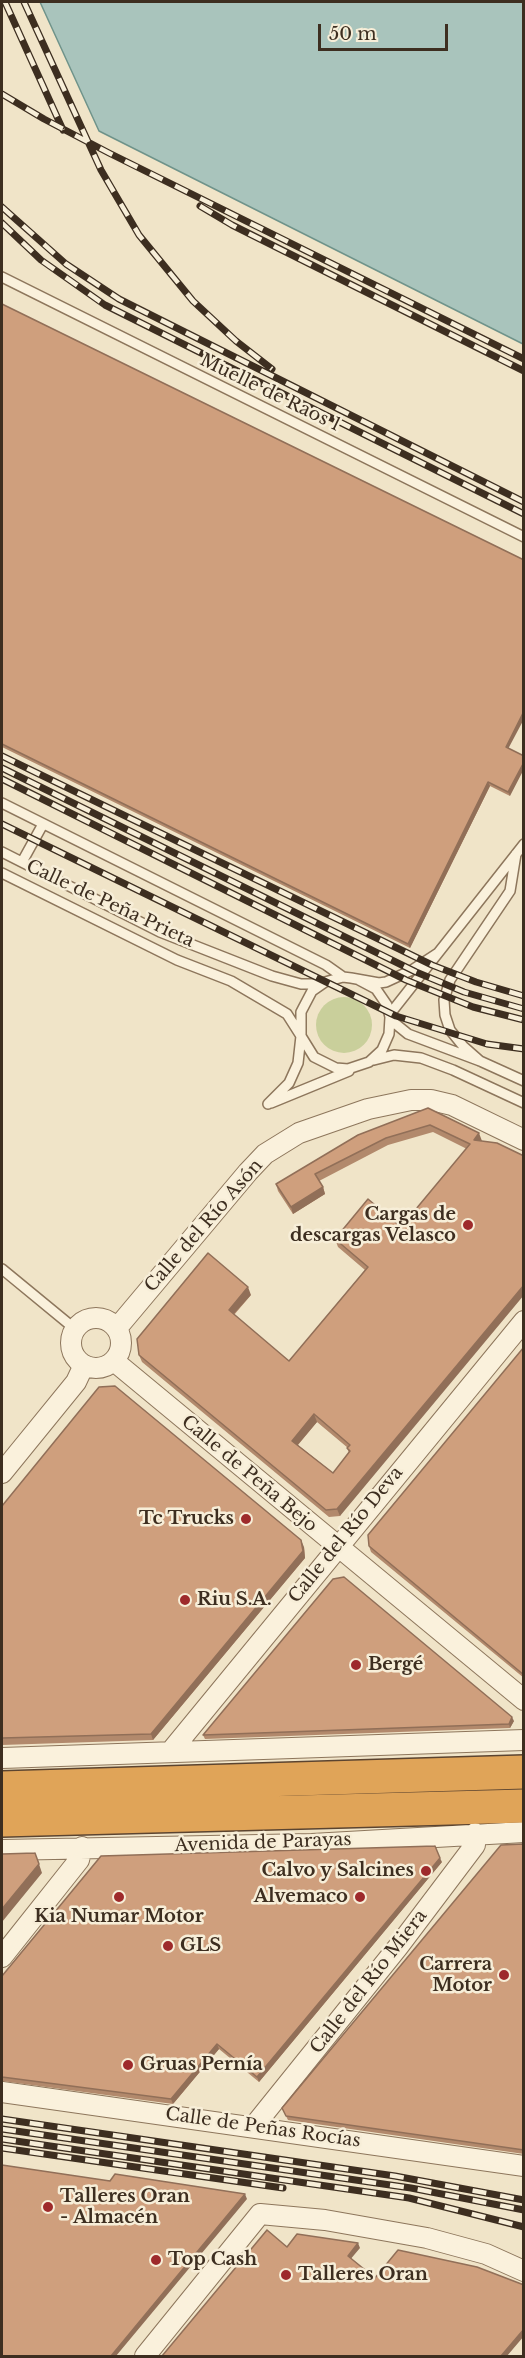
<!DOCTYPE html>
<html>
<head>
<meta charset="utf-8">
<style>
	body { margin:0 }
	#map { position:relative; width:525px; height:2358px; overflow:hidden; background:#f0e4c8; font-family:"Libre Baskerville",serif }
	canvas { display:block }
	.frame { position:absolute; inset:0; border:3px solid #3d2e20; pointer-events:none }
	.scale { position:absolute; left:318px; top:24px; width:130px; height:27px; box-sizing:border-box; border:3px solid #3d2e20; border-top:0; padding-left:8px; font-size:18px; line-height:21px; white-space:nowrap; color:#3d2e20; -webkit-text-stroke:4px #f7eed8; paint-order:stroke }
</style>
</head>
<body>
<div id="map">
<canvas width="525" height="2358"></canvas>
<div class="frame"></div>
<div class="scale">50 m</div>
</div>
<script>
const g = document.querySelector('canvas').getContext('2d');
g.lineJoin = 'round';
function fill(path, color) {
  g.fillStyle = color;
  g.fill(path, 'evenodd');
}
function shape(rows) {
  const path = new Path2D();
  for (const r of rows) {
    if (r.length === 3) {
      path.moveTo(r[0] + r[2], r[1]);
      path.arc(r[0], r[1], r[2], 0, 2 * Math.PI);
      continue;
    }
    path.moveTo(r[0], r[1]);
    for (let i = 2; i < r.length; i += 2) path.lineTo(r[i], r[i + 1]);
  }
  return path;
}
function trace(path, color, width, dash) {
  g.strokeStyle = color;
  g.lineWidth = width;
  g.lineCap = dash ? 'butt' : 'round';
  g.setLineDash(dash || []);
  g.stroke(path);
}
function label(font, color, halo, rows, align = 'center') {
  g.font = font + ' "Libre Baskerville",serif';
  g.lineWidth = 5;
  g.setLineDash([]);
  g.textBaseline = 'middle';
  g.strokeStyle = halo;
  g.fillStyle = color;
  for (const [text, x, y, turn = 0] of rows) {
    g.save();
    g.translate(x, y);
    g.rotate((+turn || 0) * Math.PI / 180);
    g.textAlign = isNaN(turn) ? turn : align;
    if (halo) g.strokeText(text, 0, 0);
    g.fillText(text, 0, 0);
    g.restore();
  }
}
fill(shape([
	[344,1025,28]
]), '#c9cf9b');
const water = shape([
	[40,2,523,2,523,344,99,131,40,2]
]);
fill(water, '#a9c4bc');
trace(water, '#6f938a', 1.5);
const service = shape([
	[2,277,524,537],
	[2,803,326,965,343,977],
	[2,852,160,932,272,976,301,984,321,984],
	[22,862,43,824],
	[2,873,177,960,231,981,287,1014,301,1036,298,1063,289,1083,268,1104],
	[359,980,376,989,387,1005,390,1017,389,1034,382,1050,369,1062,348,1069,336,1068,314,1057,301,1036,301,1012,312,991,325,982,343,977,351,978,379,983,386,982,412,970,438,953],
	[390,1014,524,844],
	[390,1017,392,1021,408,1034,480,1061,524,1081],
	[374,1060,394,1055,421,1058,453,1070,524,1103],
	[480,1061,463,1046,450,1030,445,1015,444,1000,450,980,510,891,516,854],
	[271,1103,349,1071],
	[2,1269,75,1329]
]);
const minor = shape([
	[96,1343,25],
	[117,1328,248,1172,265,1154,299,1133,368,1109,411,1100,431,1100,452,1105,524,1140],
	[114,1361,524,1700],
	[2,1473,76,1382,84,1365],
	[171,1751,524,1321],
	[2,1758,524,1740],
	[2,1850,312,1844,524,1832],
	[2,1957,79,1860,82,1847],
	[2,2092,524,2166],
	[254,2126,398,1947,475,1845,475,1833],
	[145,2356,260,2214,325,2220,427,2238,486,2254,524,2271]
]);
const motorway = shape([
	[2,1788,524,1772],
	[2,1820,524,1806]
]);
trace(service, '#8d765c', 12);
trace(minor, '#8d765c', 22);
trace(motorway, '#5b4430', 36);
trace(service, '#faf1dc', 9);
trace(minor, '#faf1dc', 20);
trace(motorway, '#e0a458', 33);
const rail = shape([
	[5,2,63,130],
	[24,2,101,170,139,235,193,301,236,341,272,369],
	[2,94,44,119,109,153,524,359],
	[200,206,232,225,524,371],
	[2,207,66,264,119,299,524,502],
	[2,223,41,260,105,305,524,514],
	[2,756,432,965,476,982,524,996],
	[2,768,416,972,464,992,524,1009],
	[2,779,406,980,473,1007,524,1020],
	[2,824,396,1016,487,1044,524,1049],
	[2,2119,395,2176,524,2200],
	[2,2129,411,2188,524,2210],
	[2,2139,409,2198,524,2227],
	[2,2148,283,2188]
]);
trace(rail, '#3d2e20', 7);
trace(rail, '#f7eed8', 4.5, [14]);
fill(shape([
	[2,304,509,748,510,796,490,786,410,948,2,747],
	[428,1108,479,1133,340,1516,329,1517,142,1362,139,1355,251,1295,234,1315,289,1361,365,1270,338,1247,335,1239,401,1227,467,1149,433,1132,388,1145,319,1181,323,1187,325,1194,293,1214,278,1191,276,1184],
	[317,1422,348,1448,347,1448,349,1453,333,1473,298,1445],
	[524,1347,524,1678,371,1552,369,1546],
	[2,1506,304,1547,305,1558,153,1740,2,1745],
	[514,1721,510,1728,205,1739,203,1735],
	[524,1844,524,2154,288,2120,282,2108],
	[442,1862,259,2082,219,2049,173,2104,2,2081,2,1976]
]), '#b2896c');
fill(shape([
	[524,711,524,719,507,751,506,747],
	[524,762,524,769,510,796,508,792],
	[488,782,490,786,410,948,408,944],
	[479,1133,482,1141,474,1140],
	[323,1187,325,1194,293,1214,291,1207],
	[524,1285,524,1295,340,1516,337,1509],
	[248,1287,251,1295,231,1317,229,1310],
	[314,1414,317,1422,295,1448,292,1441],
	[301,1540,304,1547,305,1558,153,1740,151,1734],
	[512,1717,514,1721,510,1728,509,1724],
	[440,1858,442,1862,259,2082,257,2077],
	[39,1864,42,1873,2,1922,2,1909],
	[217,2044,219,2049,173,2104,171,2099],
	[245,2194,247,2199,116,2356,111,2356],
	[358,2243,360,2248,349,2261,348,2256],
	[524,2329,524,2336,507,2356,501,2356]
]), '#916f58');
const building = shape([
	[2,304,524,560,524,711,506,747,524,756,524,762,508,792,488,782,408,944,2,744,2,304],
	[428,1108,479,1133,474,1140,497,1143,524,1156,524,1285,337,1509,326,1510,139,1355,137,1339,208,1253,248,1287,229,1310,289,1361,368,1267,335,1239,368,1199,401,1227,470,1144,430,1125,386,1138,315,1174,323,1187,291,1207,276,1184,358,1135,428,1108],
	[314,1414,350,1445,347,1448,350,1451,333,1473,292,1441,314,1414],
	[524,1347,524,1675,369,1546,368,1535,524,1347],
	[115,1386,301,1540,303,1551,151,1734,2,1738,2,1506,99,1387,115,1386],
	[344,1577,512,1717,509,1724,203,1735,333,1579,344,1577],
	[524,1844,524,2150,286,2116,282,2108,501,1845,524,1844],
	[435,1846,440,1858,257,2077,217,2044,171,2099,2,2077,2,1976,101,1856,435,1846],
	[35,1853,39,1864,2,1909,2,1854,35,1853],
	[2,2165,110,2181,115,2174,245,2194,111,2356,2,2356,2,2165],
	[267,2230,287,2247,297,2234,358,2243,348,2256,375,2278,398,2250,477,2267,524,2285,524,2329,501,2356,162,2356,267,2230]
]);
fill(building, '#cf9f7d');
trace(building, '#916f58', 1.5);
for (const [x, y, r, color] of [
	[468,1225,6,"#9e2a2b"],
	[246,1519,6,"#9e2a2b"],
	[185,1600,6,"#9e2a2b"],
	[356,1665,6,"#9e2a2b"],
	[426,1871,6,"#9e2a2b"],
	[119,1897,6,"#9e2a2b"],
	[360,1897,6,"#9e2a2b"],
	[168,1946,6,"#9e2a2b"],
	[504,1975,6,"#9e2a2b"],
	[128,2065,6,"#9e2a2b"],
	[48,2207,6,"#9e2a2b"],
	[156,2260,6,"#9e2a2b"],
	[286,2275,6,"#9e2a2b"]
]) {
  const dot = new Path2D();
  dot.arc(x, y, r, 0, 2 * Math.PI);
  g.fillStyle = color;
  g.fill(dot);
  trace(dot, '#f7eed8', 2);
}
label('18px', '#3d2e20', '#f7eed8', [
	["Muelle de Raos 1",270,393,26],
	["Calle de Peña Prieta",110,904,25],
	["Calle del Río Asón",204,1226,-49],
	["Calle de Peña Bejo",249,1474,40],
	["Calle del Río Deva",346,1535,-51],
	["Avenida de Parayas",263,1843,-2],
	["Calle del Río Miera",369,1982,-52],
	["Calle de Peñas Rocías",263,2128,8]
]);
label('bold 18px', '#3d2e20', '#f7eed8', [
	["Cargas de",456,1215,"right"],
	["descargas Velasco",456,1236,"right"],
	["Tc Trucks",234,1519,"right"],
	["Riu S.A.",197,1600],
	["Bergé",368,1665],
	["Calvo y Salcines",414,1871,"right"],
	["Alvemaco",348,1897,"right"],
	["Kia Numar Motor",119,1917,"center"],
	["GLS",180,1946],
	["Carrera",492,1965,"right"],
	["Motor",492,1986,"right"],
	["Gruas Pernía",140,2065],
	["Talleres Oran",60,2197],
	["- Almacén",60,2218],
	["Top Cash",168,2260],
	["Talleres Oran",298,2275]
], 'left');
</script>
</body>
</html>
